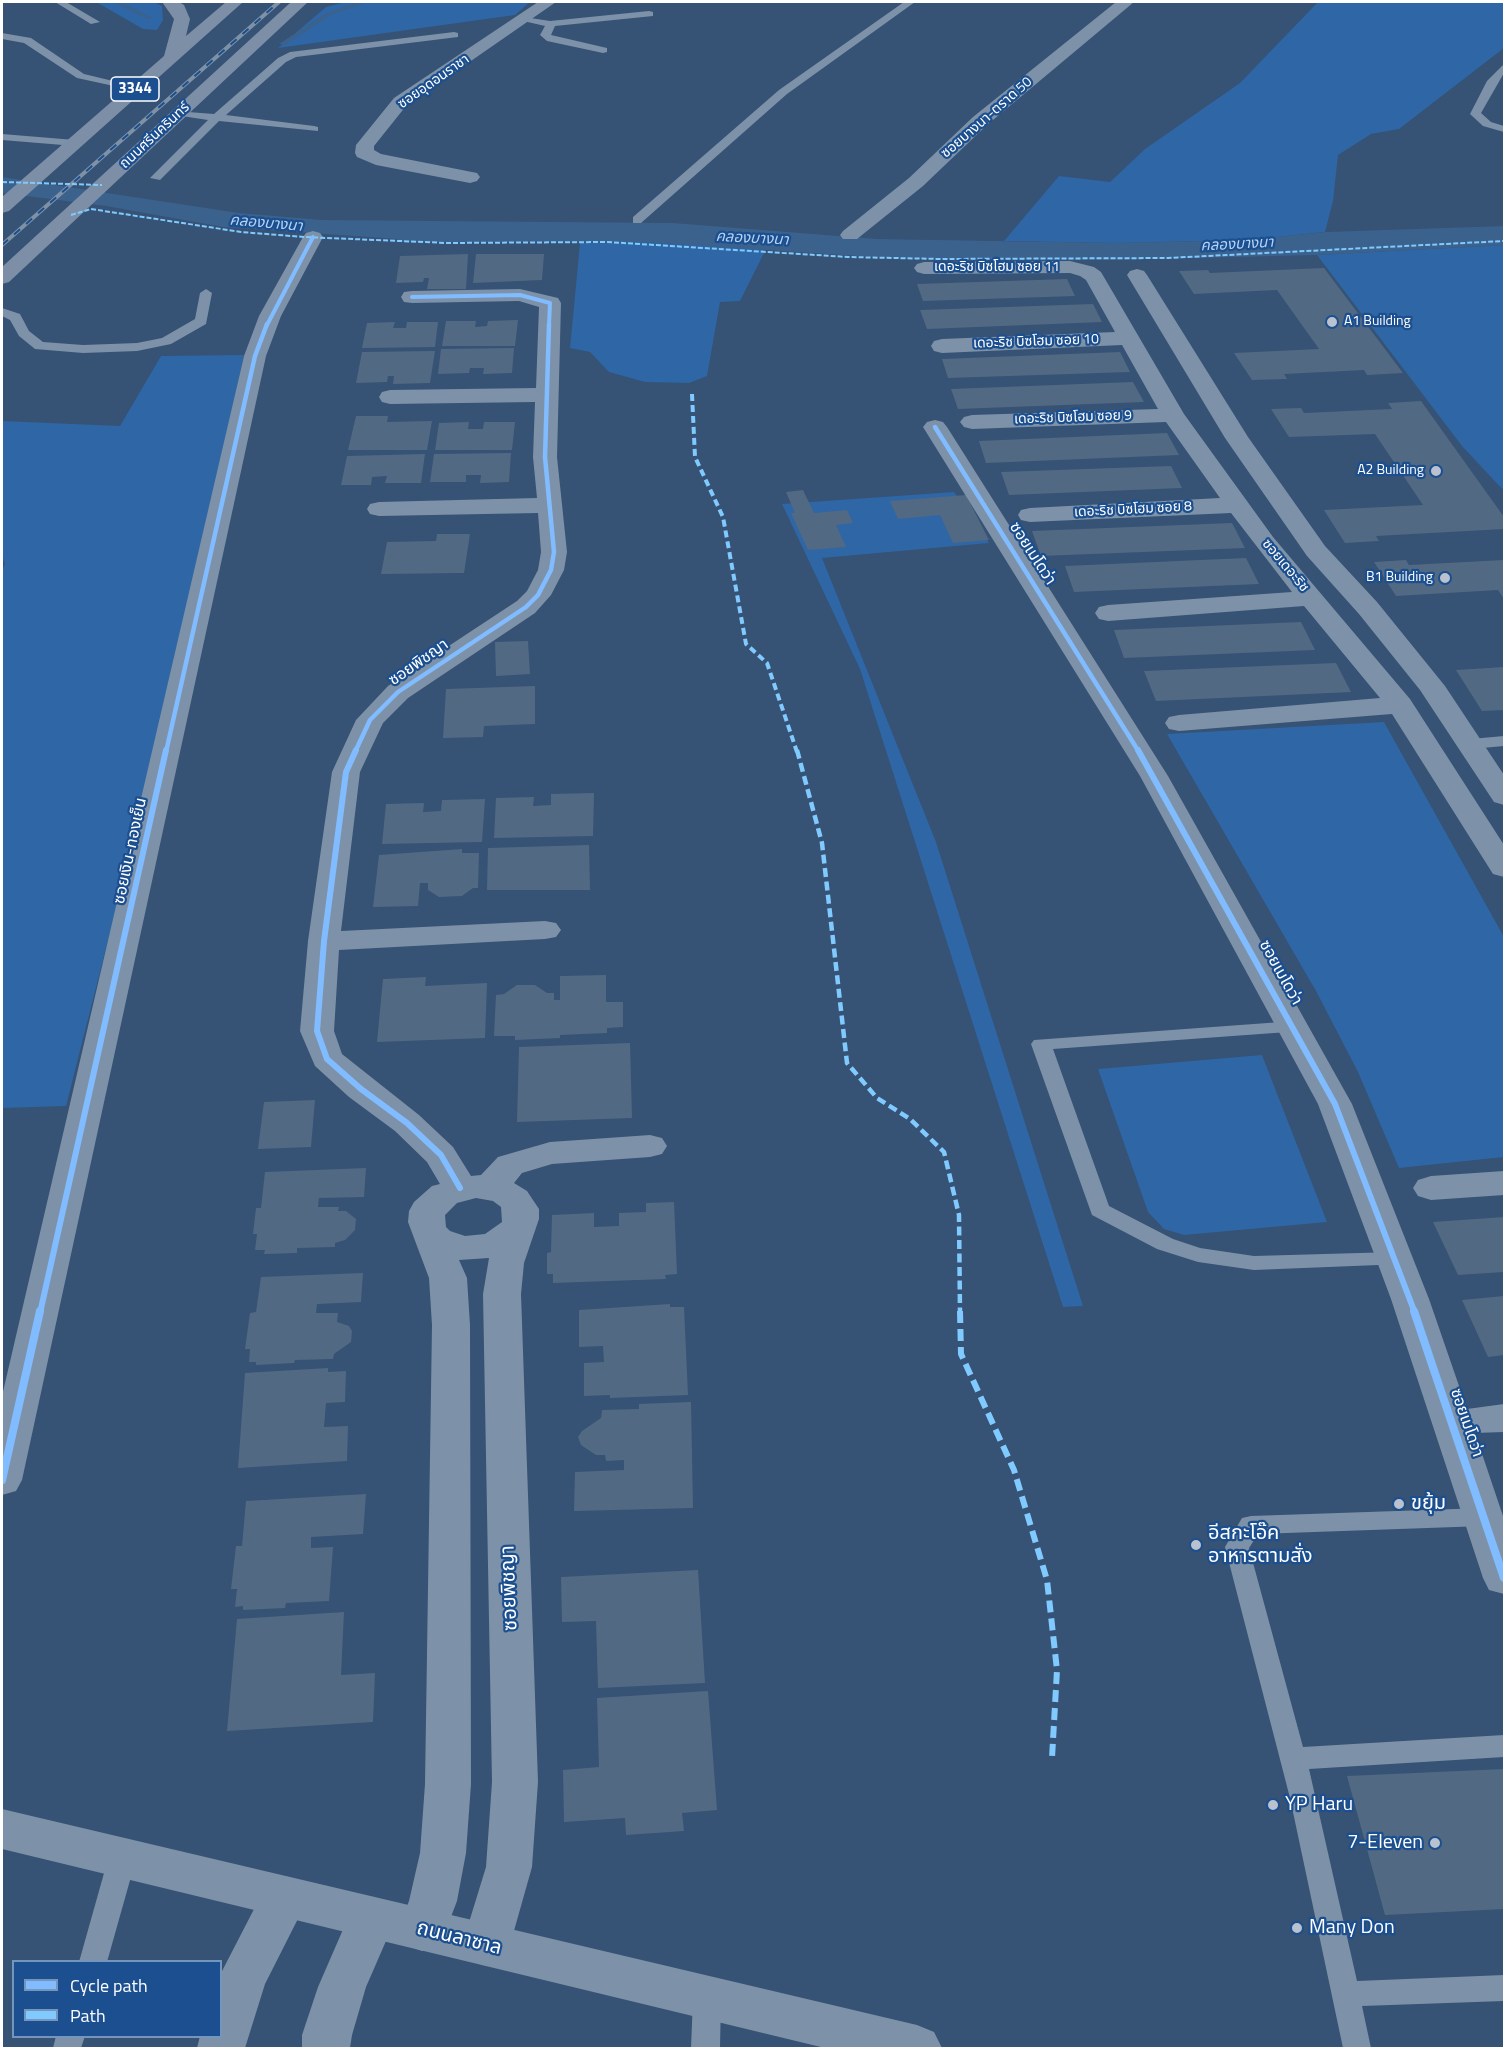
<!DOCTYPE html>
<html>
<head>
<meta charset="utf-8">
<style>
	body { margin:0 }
	#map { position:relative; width:1506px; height:2050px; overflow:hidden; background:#365274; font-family:"Titillium Web",sans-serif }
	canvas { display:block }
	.frame { position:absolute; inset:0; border:3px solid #fff; pointer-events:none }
	.legend { position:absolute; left:12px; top:1960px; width:210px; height:78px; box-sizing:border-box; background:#1b4f8f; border:2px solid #7695bc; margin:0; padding:8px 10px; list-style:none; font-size:18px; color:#fff }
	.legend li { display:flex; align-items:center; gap:12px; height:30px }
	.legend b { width:30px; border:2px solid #7695bc }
</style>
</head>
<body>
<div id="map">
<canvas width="1506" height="2050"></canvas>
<div class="frame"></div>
<ul class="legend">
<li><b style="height:8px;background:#80bcff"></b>Cycle path</li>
<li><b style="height:8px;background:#80caff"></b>Path</li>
</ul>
</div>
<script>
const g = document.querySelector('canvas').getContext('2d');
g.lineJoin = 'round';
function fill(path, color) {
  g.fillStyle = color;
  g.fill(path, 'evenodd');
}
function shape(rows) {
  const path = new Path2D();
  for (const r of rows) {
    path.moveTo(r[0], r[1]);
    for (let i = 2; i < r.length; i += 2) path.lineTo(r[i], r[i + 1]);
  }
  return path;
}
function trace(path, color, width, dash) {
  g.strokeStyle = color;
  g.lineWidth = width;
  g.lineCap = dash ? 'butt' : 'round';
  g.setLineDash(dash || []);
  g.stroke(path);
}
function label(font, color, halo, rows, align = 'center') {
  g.font = font + ' "Titillium Web","Noto Sans Thai",sans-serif';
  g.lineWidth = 4.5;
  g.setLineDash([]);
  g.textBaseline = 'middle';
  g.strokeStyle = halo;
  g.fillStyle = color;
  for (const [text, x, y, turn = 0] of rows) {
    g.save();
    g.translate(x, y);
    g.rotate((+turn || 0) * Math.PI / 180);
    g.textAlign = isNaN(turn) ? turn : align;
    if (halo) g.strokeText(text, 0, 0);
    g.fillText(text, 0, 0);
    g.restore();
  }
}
fill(shape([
	[96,2,154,2,162,6,163,20,157,30,143,29],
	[346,2,530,2,515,15,278,48,326,7],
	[1318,2,1504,2,1504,48,1399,129,1371,134,1338,155,1333,201,1325,232,1250,240,1116,243,1004,241,1059,176,1110,182,1145,149,1240,83],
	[641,242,766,249,740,301,720,302,707,376,689,383,645,382,609,372,590,352,570,348,580,243],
	[1504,245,1504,491,1462,446,1317,255],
	[244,355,158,743,66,1106,2,1108,2,570,5,564,2,556,2,421,120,426,161,356],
	[954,492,989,543,822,558,936,842,1083,1306,1063,1307,860,669,782,504],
	[1384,722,1504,937,1504,1157,1399,1168,1358,1072,1316,991,1167,734],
	[1262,1055,1327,1222,1184,1235,1164,1229,1148,1212,1098,1069]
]), '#2f66a5');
fill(shape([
	[2,177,239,213,322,220,673,223,877,239,1116,243,1250,240,1325,232,1504,226,1504,245,1317,255,1110,260,905,259,641,242,396,242,397,239,223,227,106,206,2,193]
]), '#3b618d');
fill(shape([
	[114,2,121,2,152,18,147,19,114,2],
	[358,2,366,2,329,16,285,45,279,44,325,14,358,2]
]), '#3b618d');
fill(shape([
	[468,254,466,289,427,289,429,278,424,278,423,282,396,283,400,256],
	[476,254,544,254,542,280,473,283],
	[1324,268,1403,373,1367,375,1364,370,1284,374,1287,379,1252,380,1234,353,1319,349,1277,290,1194,294,1179,271,1208,270,1210,273],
	[1067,279,1075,296,923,301,917,284],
	[1093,304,1102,322,927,329,920,310],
	[518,320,515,346,442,346,446,321,476,321,475,327,487,326,488,321],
	[395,322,393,328,406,328,407,322,438,322,435,347,362,348,367,323],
	[514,348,512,373,483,374,484,368,470,368,469,373,438,374,441,349],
	[435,351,430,383,393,384,394,376,388,376,387,382,356,383,362,352],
	[1120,352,1130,372,948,378,942,359],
	[1133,382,1144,402,958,409,951,389],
	[1421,401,1504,517,1504,529,1376,536,1379,541,1345,543,1324,510,1423,505,1375,434,1289,437,1271,409,1301,408,1304,413,1392,409,1388,403],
	[356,416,388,416,387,422,432,421,427,450,348,450],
	[469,422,468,429,483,429,484,422,515,422,512,450,435,450,439,423],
	[1167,433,1179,455,986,463,979,441],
	[511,453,509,482,480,483,481,475,466,475,466,482,430,482,434,454],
	[425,454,421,483,385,483,387,476,372,477,371,485,341,485,347,456],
	[1171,466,1182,488,1009,495,1001,472],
	[803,490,814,513,847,510,853,523,836,525,846,547,808,550,791,513,795,513,786,492],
	[966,495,989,540,953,543,940,515,898,519,890,501],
	[1232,523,1245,548,1041,556,1032,531],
	[437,534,470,534,464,573,381,574,387,542,436,541],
	[1246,558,1259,584,1074,592,1065,566],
	[1406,560,1409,565,1504,560,1504,599,1498,590,1396,596,1374,562],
	[1301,622,1315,650,1124,658,1114,630],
	[528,641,530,674,496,676,495,642],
	[1336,663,1351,692,1156,701,1144,671],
	[1504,667,1504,710,1482,711,1456,670],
	[535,686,535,724,484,726,483,737,443,738,446,689],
	[594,793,593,836,494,838,496,798,534,797,533,806,551,805,551,794],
	[485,799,482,842,382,844,386,804,424,803,423,812,441,811,442,800],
	[589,845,590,890,487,890,488,848],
	[462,849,462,853,479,853,478,888,473,888,462,896,439,897,428,890,428,883,420,883,418,906,373,907,379,855],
	[606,975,606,1002,623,1002,623,1027,607,1028,607,1033,560,1035,560,1038,515,1040,515,1036,494,1036,496,995,504,994,517,985,535,985,547,993,554,993,554,1000,560,1000,560,976],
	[426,977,425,986,487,983,485,1038,377,1042,383,979],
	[630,1043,632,1118,517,1122,519,1047],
	[315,1100,311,1147,258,1149,264,1102],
	[366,1168,364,1197,319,1198,318,1207,339,1207,338,1211,346,1211,356,1219,355,1230,345,1240,335,1243,335,1247,297,1248,297,1253,264,1254,265,1250,255,1250,257,1234,253,1234,256,1208,261,1208,265,1172],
	[674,1202,677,1274,665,1275,666,1279,553,1283,553,1274,547,1274,547,1253,551,1252,552,1215,594,1213,594,1227,619,1226,619,1213,646,1212,646,1203],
	[1504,1217,1504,1272,1458,1275,1433,1222],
	[363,1273,361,1302,317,1304,316,1313,338,1313,337,1322,349,1326,352,1331,351,1342,334,1354,333,1359,295,1360,294,1363,256,1365,256,1362,249,1362,250,1349,245,1349,250,1313,256,1312,261,1277],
	[1504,1296,1504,1355,1488,1357,1462,1300],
	[670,1304,670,1307,684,1307,688,1395,610,1398,610,1395,584,1396,584,1363,604,1362,603,1346,579,1347,579,1310],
	[328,1368,328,1372,346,1371,345,1402,326,1403,324,1427,348,1426,347,1461,238,1468,245,1373],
	[691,1402,693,1508,574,1511,575,1472,624,1470,624,1460,606,1461,605,1455,596,1455,581,1445,578,1437,582,1431,601,1418,602,1410,639,1409,639,1404],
	[366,1494,363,1534,311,1537,311,1548,333,1547,329,1601,286,1603,285,1608,243,1610,243,1606,235,1607,237,1589,231,1589,236,1546,242,1546,246,1501],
	[698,1570,705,1683,598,1688,596,1621,562,1622,561,1577],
	[344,1612,341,1675,375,1673,373,1722,227,1731,237,1619],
	[708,1691,717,1810,682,1813,684,1831,626,1835,625,1818,564,1822,563,1770,599,1767,597,1698],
	[1504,1769,1504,1909,1385,1915,1347,1776]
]), '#526984');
fill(shape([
	[55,2,66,2,100,22,91,24,55,2],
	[904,2,915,2,787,94,641,223,633,223,633,217,779,90,904,2],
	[649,11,653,12,653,16,555,26,551,35,607,48,607,52,603,53,547,41,540,35,545,26,519,20,524,17,550,21,649,11],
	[454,32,458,33,458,37,296,57,286,62,226,115,314,126,318,127,318,131,219,121,160,180,150,178,208,120,175,115,175,111,214,114,278,58,290,52,454,32],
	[2,33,31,38,84,74,142,88,137,91,77,78,24,43,2,39,2,33],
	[1504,64,1504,73,1481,113,1491,122,1504,126,1504,132,1483,126,1470,114,1487,81,1504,64],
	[2,134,75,140,81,143,75,146,2,140,2,134],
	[206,289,212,293,206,324,171,344,137,351,83,353,35,349,19,336,10,320,2,316,2,308,20,314,29,331,43,342,83,345,137,343,162,338,195,319,200,293,206,289],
	[1504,736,1504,746,1471,749,1463,744,1471,739,1504,736],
	[1295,1021,1302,1023,1305,1027,1302,1031,1053,1049,1109,1206,1173,1239,1200,1248,1254,1256,1395,1252,1403,1254,1406,1259,1403,1264,1254,1270,1198,1262,1157,1249,1092,1215,1031,1044,1034,1040,1295,1021],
	[1484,1508,1493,1510,1496,1517,1493,1524,1484,1526,1258,1534,1249,1548,1303,1747,1504,1735,1504,1757,1309,1769,1357,1981,1504,1975,1504,2001,1362,2006,1371,2048,1343,2048,1290,1798,1225,1547,1242,1518,1251,1516,1484,1508],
	[122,1847,132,1851,136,1859,107,1962,79,1962,108,1859,112,1851,122,1847],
	[707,1985,717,1989,721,1998,720,2048,691,2048,693,1998,697,1989,707,1985],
	[56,2036,85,2036,81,2048,53,2048,56,2036]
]), '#7d92a8');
fill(shape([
	[538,2,556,2,406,106,374,146,374,150,381,154,477,173,480,177,477,181,470,183,376,165,357,157,355,153,356,145,394,98,538,2],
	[1116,2,1134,2,987,125,923,186,857,239,843,239,840,235,843,231,909,178,973,117,1116,2],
	[313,231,320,233,323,237,281,316,266,356,22,1480,16,1491,2,1495,2,1396,244,356,259,316,303,237,306,233,313,231],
	[1070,261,1094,267,1101,272,1184,414,1273,537,1410,699,1504,845,1504,877,1493,874,1392,714,1179,731,1169,729,1165,723,1169,717,1179,715,1380,698,1304,606,1108,621,1099,619,1095,613,1099,607,1108,605,1292,592,1231,513,1030,522,1021,520,1018,515,1021,510,1030,508,1220,498,1166,422,972,429,964,427,960,422,964,417,972,415,1158,409,1122,345,942,353,934,351,931,346,934,341,942,339,1115,332,1086,280,1080,276,1070,273,924,274,917,272,914,268,917,264,924,262,1070,261],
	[1137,269,1144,271,1147,275,1248,437,1325,546,1377,602,1445,686,1504,775,1504,805,1494,802,1420,690,1359,614,1307,556,1225,438,1127,275,1130,271,1137,269],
	[520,289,558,298,561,303,557,457,567,552,564,570,551,595,535,613,408,698,383,723,360,772,341,931,545,921,556,923,561,930,556,937,545,939,339,950,334,1031,342,1054,419,1115,453,1147,471,1176,481,1175,498,1157,550,1142,650,1135,662,1138,667,1146,662,1154,650,1157,552,1164,522,1173,514,1183,527,1191,539,1209,539,1219,524,1263,521,1294,538,1782,532,1867,510,1945,503,1960,486,1966,469,1960,462,1945,486,1867,492,1782,483,1294,489,1258,459,1260,467,1278,470,1325,471,1784,466,1853,457,1901,446,1930,439,1945,422,1951,405,1945,398,1930,409,1901,420,1853,425,1784,432,1325,429,1278,408,1222,409,1211,414,1202,432,1186,440,1184,427,1162,395,1131,349,1097,315,1066,300,1031,308,941,332,772,356,720,388,686,517,601,527,591,538,570,541,552,538,513,379,516,370,514,367,509,370,504,379,502,537,498,533,457,535,402,390,404,382,402,379,397,382,392,390,390,536,388,539,307,519,301,412,303,404,302,401,297,404,292,412,291,520,289],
	[476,1198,493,1201,501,1207,502,1222,485,1234,465,1236,450,1231,446,1227,445,1215,457,1203,476,1198],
	[935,420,943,422,947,427,1168,776,1352,1104,1429,1299,1467,1409,1504,1404,1504,1432,1475,1433,1504,1519,1504,1594,1489,1590,1483,1578,1391,1299,1318,1104,1140,776,923,427,927,422,935,420],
	[1504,1171,1504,1195,1431,1200,1418,1196,1413,1188,1418,1180,1431,1176,1504,1171],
	[285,1876,302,1882,309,1897,265,1984,245,2048,197,2048,200,2036,220,2036,220,1975,268,1882,285,1876],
	[372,1897,389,1903,396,1918,366,1987,352,2035,350,2048,302,2048,302,2035,318,1987,348,1918,355,1903,372,1897]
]), '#7d92a8');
fill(shape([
	[2,1809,917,2025,934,2032,942,2048,825,2048,2,1849,2,1809]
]), '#7d92a8');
fill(shape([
	[162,2,179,2,184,5,190,19,186,36,226,2,243,2,9,211,2,213,2,197,164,56,174,19,162,2],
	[291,2,308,2,9,282,2,284,2,267,291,2]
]), '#7d8ea7');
const rail = shape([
	[2,245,279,2]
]);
trace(rail, '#7e92a7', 4);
trace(rail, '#1b4f8f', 2, [8]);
trace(shape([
	[2,182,102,185],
	[71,215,91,209,241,232,304,237,447,243,607,242,848,257,940,259,1168,258,1504,241]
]), '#80caff', 2, [5, 2]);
trace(shape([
	[692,394,695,457,723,517,746,644,767,663,797,752]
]), '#80caff', 4, [7, 4]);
trace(shape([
	[797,750,822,843,847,1063,877,1098,910,1119,944,1152,959,1215,960,1313]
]), '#80caff', 4.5, [9, 4.5]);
trace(shape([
	[960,1311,961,1354,1014,1470,1047,1580,1057,1670,1052,1758]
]), '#80caff', 6, [12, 6]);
trace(shape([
	[412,297,520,295,550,303,549,325],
	[267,325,313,237]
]), '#80bcff', 4);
trace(shape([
	[935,427,1139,752],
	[166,752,255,356,267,324],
	[355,752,370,720,398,692,526,607,538,595,551,570,554,552,545,457,549,324]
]), '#80bcff', 4.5);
trace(shape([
	[356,750,346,772,324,941,317,1031,327,1059,361,1089,407,1123,441,1155,460,1188],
	[1138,750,1335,1104,1415,1313],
	[40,1313,166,750]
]), '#80bcff', 6);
trace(shape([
	[1414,1311,1504,1578],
	[2,1480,40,1311]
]), '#80bcff', 8);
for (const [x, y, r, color] of [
	[1332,322,6,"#b9c2ce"],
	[1436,471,6,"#b9c2ce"],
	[1445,578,6,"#b9c2ce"],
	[1399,1504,6,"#b9c2ce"],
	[1196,1545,6,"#b9c2ce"],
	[1273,1805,6,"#b9c2ce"],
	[1435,1843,6,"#b9c2ce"],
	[1297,1928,6,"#b9c2ce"]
]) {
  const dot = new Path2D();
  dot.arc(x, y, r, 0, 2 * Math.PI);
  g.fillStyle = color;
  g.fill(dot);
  trace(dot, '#1b4f8f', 2);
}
label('14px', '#fff', '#1b4f8f', [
	["ซอยอุดอนราชา",434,82,-35],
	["ซอยบางนา-ตราด 50",987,118,-41],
	["ถนนศรีนครินทร์",155,136,-43],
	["เดอะริช บิซโฮม ซอย 11",997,268],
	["เดอะริช บิซโฮม ซอย 10",1036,342,-2],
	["เดอะริช บิซโฮม ซอย 9",1073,418,-2],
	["เดอะริช บิซโฮม ซอย 8",1133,510,-3],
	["ซอยเดอะริช",1285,566,50]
]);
label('14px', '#fff', '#1b4f8f', [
	["A1 Building",1344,322,"left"],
	["A2 Building",1424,471],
	["B1 Building",1433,578]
], 'right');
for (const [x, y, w] of [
	[135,89,48]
]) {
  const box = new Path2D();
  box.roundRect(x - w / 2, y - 12, w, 24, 4.5);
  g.fillStyle = '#1b4f8f';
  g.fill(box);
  trace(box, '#fff', 1.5);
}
label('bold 15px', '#fff', null, [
	["3344",135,89]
]);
label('italic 15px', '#b5d3f5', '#1b4f8f', [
	["คลองบางนา",266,224,5],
	["คลองบางนา",752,239,3],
	["คลองบางนา",1237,245,-3]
]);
label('16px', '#fff', '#1b4f8f', [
	["ซอยเมโดว่า",1032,554,57],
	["ซอยพิชญา",419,663,-35],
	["ซอยเงิน-ทองเย็น",131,851,-78],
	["ซอยเมโดว่า",1280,973,61],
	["ซอยเมโดว่า",1466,1423,71]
]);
label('20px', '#fff', '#1b4f8f', [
	["ขยุ้ม",1411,1504],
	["อีสกะโอ๊ค",1208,1534],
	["อาหารตามสั่ง",1208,1557],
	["YP Haru",1285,1805],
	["7-Eleven",1423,1843,"right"],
	["Many Don",1309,1928]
], 'left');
label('20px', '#fff', '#1b4f8f', [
	["ซอยพิชญา",510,1588,-92],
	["ถนนลาซาล",459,1939,14]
]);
</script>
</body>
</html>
